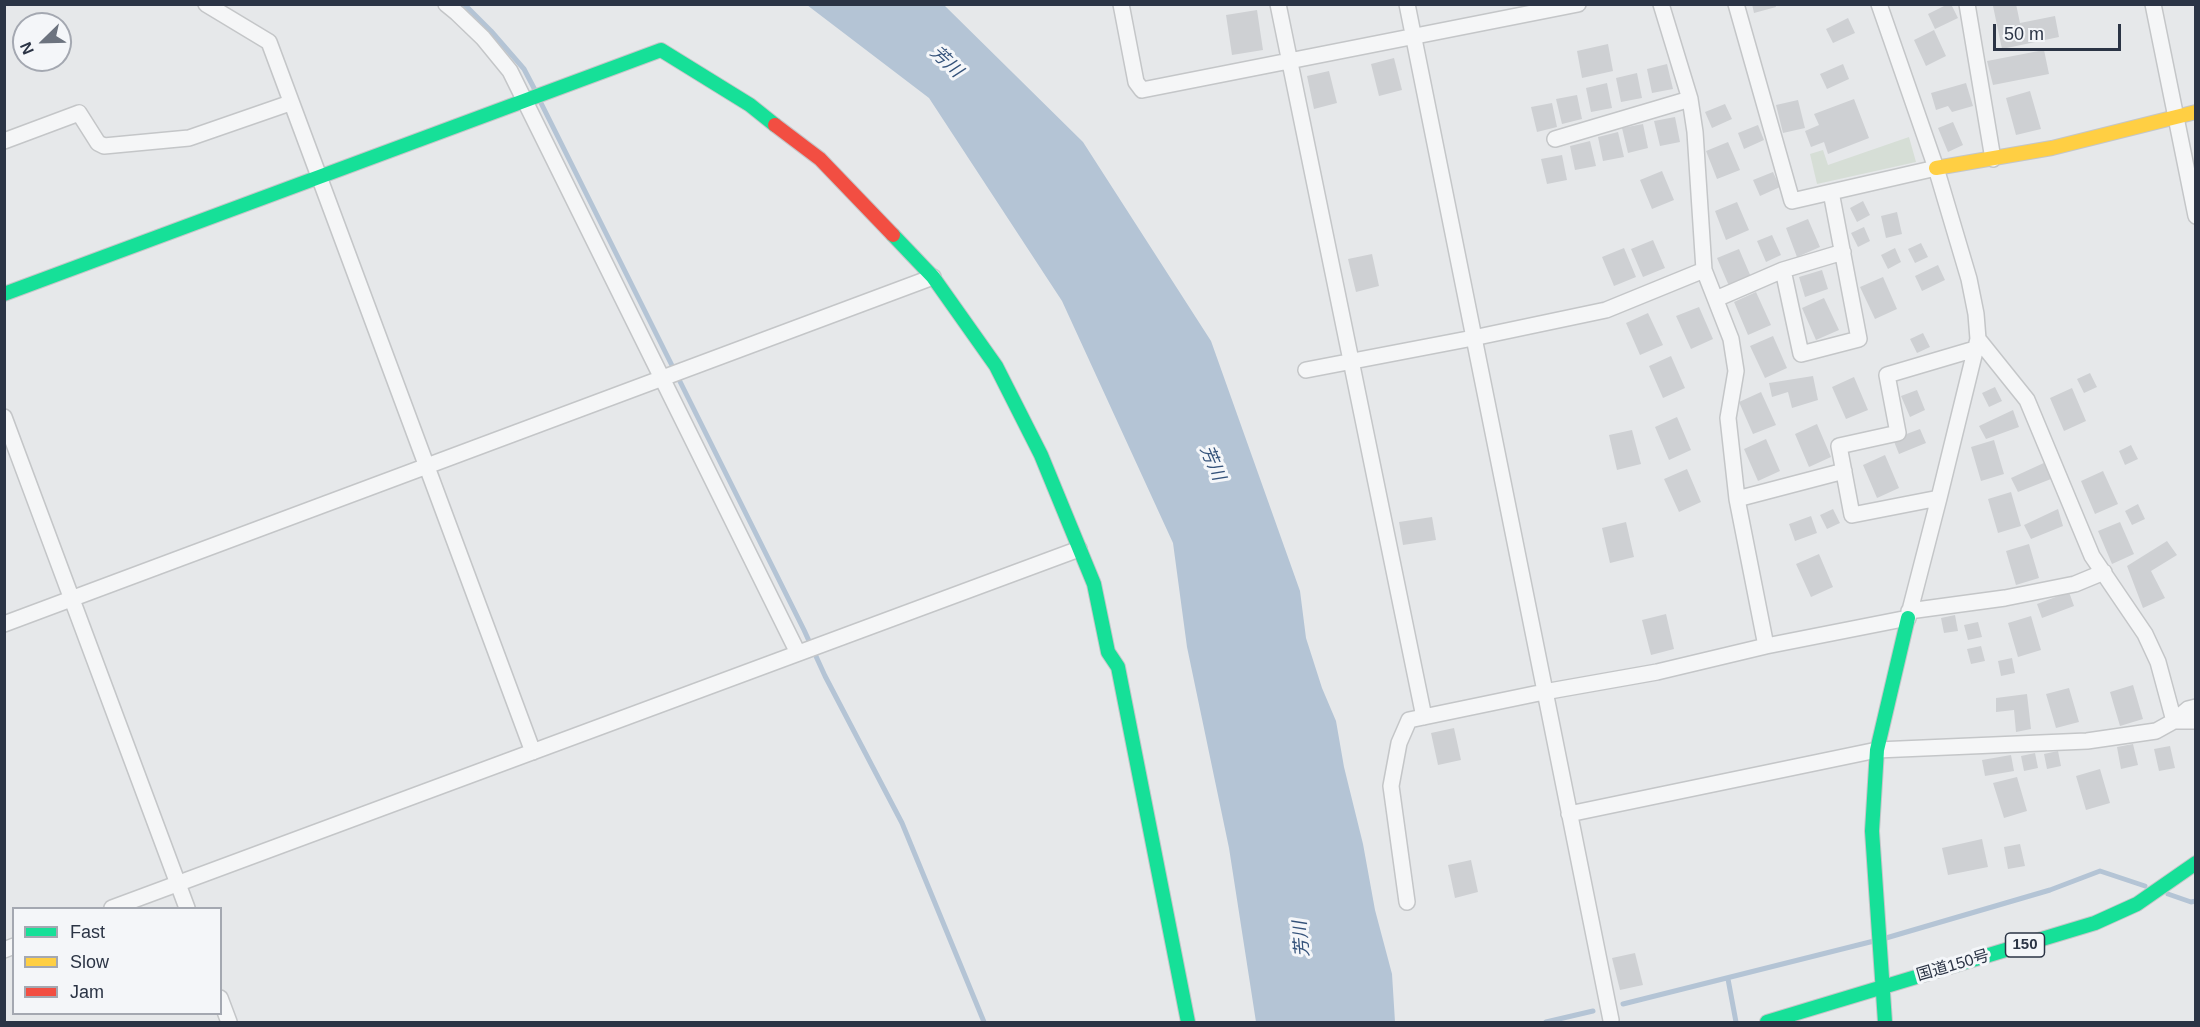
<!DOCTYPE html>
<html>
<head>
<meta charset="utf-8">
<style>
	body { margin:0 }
	#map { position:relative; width:2200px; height:1027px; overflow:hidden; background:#e6e8ea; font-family:Arial,sans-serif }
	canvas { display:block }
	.frame { position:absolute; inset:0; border:6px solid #2b3445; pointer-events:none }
	.legend { position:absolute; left:12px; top:907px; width:210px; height:108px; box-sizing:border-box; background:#f4f6f9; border:2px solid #a4a8b1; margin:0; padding:8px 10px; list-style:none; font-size:18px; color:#2b3445 }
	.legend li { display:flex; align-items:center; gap:12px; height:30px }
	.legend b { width:30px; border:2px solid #a4a8b1 }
	.north { position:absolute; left:12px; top:12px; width:60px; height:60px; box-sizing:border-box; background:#f4f6f9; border:2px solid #a4a8b1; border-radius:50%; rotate:247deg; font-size:16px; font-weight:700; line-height:24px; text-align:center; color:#2b3445 }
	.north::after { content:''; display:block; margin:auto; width:21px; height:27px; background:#6c737f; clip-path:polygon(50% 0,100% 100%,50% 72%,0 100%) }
	.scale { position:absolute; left:1993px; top:24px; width:128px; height:27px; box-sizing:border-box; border:3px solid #2b3445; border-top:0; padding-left:8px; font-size:18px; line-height:21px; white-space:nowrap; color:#2b3445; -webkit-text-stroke:4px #f4f6f9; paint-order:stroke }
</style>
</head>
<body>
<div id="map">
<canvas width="2200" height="1027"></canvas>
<div class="frame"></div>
<ul class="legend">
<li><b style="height:8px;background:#16e098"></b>Fast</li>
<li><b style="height:8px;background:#ffcf43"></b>Slow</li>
<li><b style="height:8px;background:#f24e42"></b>Jam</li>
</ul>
<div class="north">N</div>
<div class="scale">50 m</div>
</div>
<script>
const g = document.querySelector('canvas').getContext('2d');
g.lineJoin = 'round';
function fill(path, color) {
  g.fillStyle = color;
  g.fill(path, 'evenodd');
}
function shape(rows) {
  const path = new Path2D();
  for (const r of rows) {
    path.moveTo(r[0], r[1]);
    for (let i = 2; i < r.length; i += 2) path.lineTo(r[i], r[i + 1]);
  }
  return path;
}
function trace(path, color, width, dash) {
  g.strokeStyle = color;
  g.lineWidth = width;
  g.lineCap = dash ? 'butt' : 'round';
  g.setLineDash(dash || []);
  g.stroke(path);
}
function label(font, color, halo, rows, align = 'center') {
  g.font = font + ' Arial,"Noto Sans JP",sans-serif';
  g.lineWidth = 6;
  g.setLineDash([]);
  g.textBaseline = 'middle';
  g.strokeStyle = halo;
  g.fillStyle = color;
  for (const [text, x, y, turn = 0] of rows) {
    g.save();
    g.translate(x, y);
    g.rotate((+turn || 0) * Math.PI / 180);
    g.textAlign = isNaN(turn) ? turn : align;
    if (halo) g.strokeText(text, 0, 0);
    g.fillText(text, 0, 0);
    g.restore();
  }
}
fill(shape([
	[1909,137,1916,162,1817,184,1810,154,1823,150,1828,165]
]), '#d6ded6');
fill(shape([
	[807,5,944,5,1083,142,1211,341,1300,591,1306,638,1322,688,1336,721,1344,767,1363,844,1375,910,1392,974,1395,1022,1256,1022,1229,848,1187,647,1173,543,1062,301,929,98]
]), '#b4c4d5');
trace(shape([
	[464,4,491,31,524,69,535,90],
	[540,101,804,630,825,676,902,823,984,1022],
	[2168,894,2191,902,2196,901],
	[1886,938,2050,890,2100,871,2145,886],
	[1728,979,1736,1022],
	[1623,1004,1874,941],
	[1546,1022,1593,1011]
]), '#b4c4d5', 5);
fill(shape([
	[1752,4,1775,4,1776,7,1754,13],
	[1948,4,1951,4,1958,18,1935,29,1928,14],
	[2000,4,2016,4,2020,23,2055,16,2059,37,2002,49,1993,6],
	[1257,10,1263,50,1232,55,1226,15],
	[1848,18,1855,33,1833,43,1826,29],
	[1934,30,1946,56,1926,66,1914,40],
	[1608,44,1613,71,1582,78,1577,51],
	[2044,50,2049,74,1993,85,1987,61],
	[1394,58,1402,90,1379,96,1371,64],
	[1667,64,1673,89,1652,93,1647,69],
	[1843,64,1849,79,1827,89,1820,74],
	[1329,71,1337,103,1314,109,1307,76],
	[1637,73,1642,98,1621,102,1616,78],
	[1607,83,1612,108,1591,112,1586,88],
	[1966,83,1973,106,1952,112,1948,106,1936,110,1931,93],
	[2030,91,2041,129,2016,135,2006,98],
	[1577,95,1582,119,1562,124,1556,99],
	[1854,99,1869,138,1828,154,1824,142,1811,147,1805,131,1819,125,1814,114],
	[1798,100,1805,128,1783,133,1776,105],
	[1552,103,1557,127,1537,132,1531,107],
	[1725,104,1732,119,1712,128,1705,112],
	[1675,117,1680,142,1660,146,1654,121],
	[1953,122,1963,145,1948,152,1938,128],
	[1643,124,1648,148,1628,153,1622,128],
	[1758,125,1764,140,1744,149,1738,133],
	[1618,132,1624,157,1603,161,1598,137],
	[1590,141,1596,166,1575,170,1570,146],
	[1728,142,1740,170,1717,179,1706,151],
	[1562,155,1567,180,1547,184,1541,159],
	[1662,171,1674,200,1652,209,1640,180],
	[1773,172,1780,187,1760,196,1753,180],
	[1863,201,1870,215,1857,222,1850,208],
	[1737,202,1749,230,1726,240,1715,211],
	[1897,212,1902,234,1886,238,1881,216],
	[1808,219,1820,247,1797,257,1786,228],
	[1864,227,1870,241,1858,247,1851,233],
	[1772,235,1781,255,1766,262,1757,241],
	[1653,240,1665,268,1643,277,1631,249],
	[1921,243,1928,257,1915,263,1908,249],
	[1624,248,1636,277,1614,286,1602,257],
	[1895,248,1901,262,1888,269,1881,255],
	[1739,249,1751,277,1729,286,1717,258],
	[1372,254,1379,286,1356,292,1348,259],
	[1938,265,1945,280,1922,291,1915,276],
	[1822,270,1828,289,1805,297,1799,277],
	[1883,277,1897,309,1875,319,1860,287],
	[1756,292,1771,325,1748,335,1734,302],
	[1824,298,1839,330,1816,340,1802,308],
	[1699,307,1713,339,1691,349,1676,316],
	[1648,313,1663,345,1640,355,1626,323],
	[1923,333,1930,347,1917,353,1910,339],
	[1773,336,1787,368,1765,378,1750,346],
	[1671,356,1685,388,1663,398,1649,366],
	[2090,373,2097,387,2084,393,2077,379],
	[1813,376,1818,400,1792,408,1788,392,1772,397,1769,383],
	[1854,377,1868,410,1846,419,1832,387],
	[1995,387,2002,401,1989,407,1982,393],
	[2072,388,2086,421,2064,431,2050,398],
	[1917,390,1925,410,1910,417,1901,396],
	[1761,392,1776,425,1753,434,1739,402],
	[2013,410,2019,427,1986,439,1979,426],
	[1677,417,1691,450,1669,460,1655,427],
	[1817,424,1831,457,1809,467,1795,434],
	[1920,429,1926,443,1899,454,1893,439],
	[1632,430,1641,464,1617,470,1609,435],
	[1766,439,1780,471,1758,481,1744,449],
	[1994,440,2004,474,1981,481,1971,447],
	[2131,445,2138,459,2125,465,2119,451],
	[1885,455,1899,488,1877,498,1863,465],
	[2046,462,2051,479,2018,492,2011,478],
	[1687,469,1701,502,1679,512,1664,479],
	[2103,471,2118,504,2095,514,2081,481],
	[2011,492,2021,526,1998,533,1988,499],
	[2138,504,2145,519,2132,525,2125,511],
	[1833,509,1840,523,1827,529,1820,515],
	[2058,509,2063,526,2031,539,2024,525],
	[1811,516,1817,533,1795,541,1789,524],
	[1432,517,1436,540,1403,545,1399,522],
	[1626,522,1634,557,1610,563,1602,528],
	[2120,522,2134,554,2112,564,2098,531],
	[2167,541,2177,555,2151,571,2165,598,2143,608,2127,566],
	[2029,544,2039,578,2016,585,2006,551],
	[1819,554,1833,587,1811,597,1796,564],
	[2069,592,2074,606,2042,618,2037,604],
	[1666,614,1674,649,1651,655,1642,620],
	[1955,615,1958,631,1944,633,1941,618],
	[2031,616,2041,650,2018,657,2008,623],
	[1978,622,1982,637,1968,640,1964,625],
	[1981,646,1985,661,1971,664,1967,649],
	[2012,658,2015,673,2001,676,1998,661],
	[2133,685,2143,719,2120,726,2110,692],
	[2069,688,2079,722,2056,728,2046,694],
	[2027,694,2031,729,2016,732,2014,710,1996,712,1996,698],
	[1454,728,1461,760,1438,765,1431,733],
	[2133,744,2138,765,2121,769,2117,747],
	[2170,746,2175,768,2159,771,2154,749],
	[2058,751,2061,766,2047,769,2044,754],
	[2035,753,2038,768,2024,771,2021,756],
	[2011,755,2014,771,1985,776,1982,760],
	[2100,769,2110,803,2086,810,2076,776],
	[2017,777,2027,811,2004,818,1993,783],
	[1982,839,1988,867,1948,875,1942,848],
	[2020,844,2025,866,2008,869,2004,847],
	[1471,860,1478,892,1455,898,1448,865],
	[1635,953,1643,985,1620,990,1612,958]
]), '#ced0d3');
const street = shape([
	[206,4,269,42,533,752],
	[446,4,457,13,483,38,510,71,798,653],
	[1121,4,1136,82,1142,90,1578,4],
	[1278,4,1424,717],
	[1407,4,1611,1020],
	[1661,4,1690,99,1695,132,1704,270,1731,339,1736,371,1728,418,1737,499,1766,646],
	[1736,4,1792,201,1936,168],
	[1967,4,1993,159],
	[2153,4,2196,216],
	[1555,139,1690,99],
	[4,141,79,113,98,143,104,146,189,138,290,103],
	[1783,270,1801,354,1859,339,1831,192],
	[1716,299,1783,270,1843,252],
	[1978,339,2027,400,2092,556,2145,634,2158,662,2174,721],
	[1306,370,1473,338,1606,310,1704,270],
	[4,417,187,908],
	[1939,498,1852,515,1839,446,1898,433,1887,375,1975,349],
	[1737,499,1844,471],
	[1909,611,2005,598,2075,584,2104,572],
	[4,624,933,277],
	[2174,721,2196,721],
	[1569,814,1877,750,2087,741,2156,731,2174,721,2188,709,2196,707],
	[1407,902,1391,786,1399,743,1409,720,1544,692,1657,672,1766,646,1908,618,1939,498,1978,339,1976,314,1969,279,1936,168,1879,4],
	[112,908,1079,549],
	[4,950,14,946],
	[220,998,229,1022]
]);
const fast = shape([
	[893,235,933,277,996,366,1041,455,1094,584,1108,652,1118,667,1188,1022],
	[4,294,661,50,750,105,775,125],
	[1767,1022,2095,923,2137,904,2196,863],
	[1885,1022,1872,831,1877,750,1908,618]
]);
const slow = shape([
	[1936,168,2052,148,2196,112]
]);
const jam = shape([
	[775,125,820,159,893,235]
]);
trace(street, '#c4c6c8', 18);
trace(fast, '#c4c6c8', 16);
trace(slow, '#c4c6c8', 16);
trace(jam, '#c4c6c8', 16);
trace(street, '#f5f6f7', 15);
trace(fast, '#16e098', 14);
trace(slow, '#ffcf43', 14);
trace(jam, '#f24e42', 14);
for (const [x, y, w] of [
	[2025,945,39]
]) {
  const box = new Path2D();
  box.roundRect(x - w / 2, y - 12, w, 24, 4.5);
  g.fillStyle = '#f4f6f9';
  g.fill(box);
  trace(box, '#2b3445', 1.5);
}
label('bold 15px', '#2b3445', null, [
	["150",2025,945]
]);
label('16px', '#2b3445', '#f4f6f9', [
	["国道150号",1953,966,-16]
]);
label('italic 18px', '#34527a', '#f4f6f9', [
	["芳川",946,62,43],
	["芳川",1212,463,67],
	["芳川",1302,939,-95]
]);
</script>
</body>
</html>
